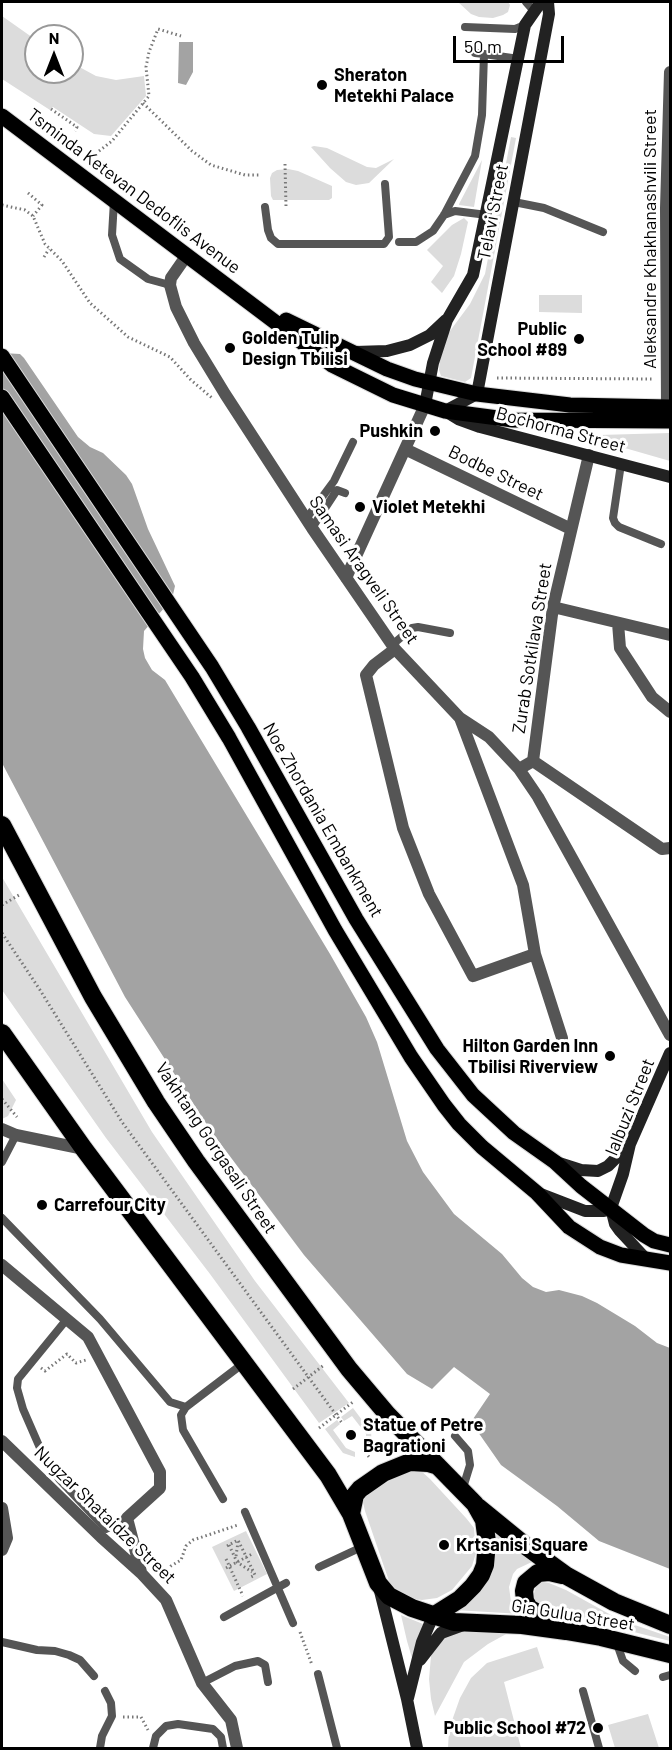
<!DOCTYPE html>
<html>
<head>
<meta charset="utf-8">
<style>
	body { margin:0 }
	#map { position:relative; width:672px; height:1750px; overflow:hidden; background:#fff; font-family:Barlow,sans-serif }
	canvas { display:block }
	.frame { position:absolute; inset:0; border:3px solid #000; pointer-events:none }
	.north { position:absolute; left:24px; top:24px; width:60px; height:60px; box-sizing:border-box; background:#fff; border:2px solid #999; border-radius:50%; rotate:0deg; font-size:16px; font-weight:700; line-height:24px; text-align:center; color:#000 }
	.north::after { content:''; display:block; margin:auto; width:21px; height:27px; background:#000; clip-path:polygon(50% 0,100% 100%,50% 72%,0 100%) }
	.scale { position:absolute; left:453px; top:36px; width:111px; height:27px; box-sizing:border-box; border:3px solid #000; border-top:0; padding-left:8px; font-size:18px; line-height:21px; white-space:nowrap; color:#000; -webkit-text-stroke:4px #fff; paint-order:stroke }
</style>
</head>
<body>
<div id="map">
<canvas width="672" height="1750"></canvas>
<div class="frame"></div>
<div class="north">N</div>
<div class="scale">50 m</div>
</div>
<script>
const g = document.querySelector('canvas').getContext('2d');
g.lineJoin = 'round';
function fill(path, color) {
  g.fillStyle = color;
  g.fill(path, 'evenodd');
}
function shape(rows) {
  const path = new Path2D();
  for (const r of rows) {
    path.moveTo(r[0], r[1]);
    for (let i = 2; i < r.length; i += 2) path.lineTo(r[i], r[i + 1]);
  }
  return path;
}
function trace(path, color, width, dash) {
  g.strokeStyle = color;
  g.lineWidth = width;
  g.lineCap = dash ? 'butt' : 'round';
  g.setLineDash(dash || []);
  g.stroke(path);
}
function label(font, color, halo, rows, align = 'center') {
  g.font = font + ' Barlow,sans-serif';
  g.lineWidth = 6;
  g.setLineDash([]);
  g.textBaseline = 'middle';
  g.strokeStyle = halo;
  g.fillStyle = color;
  for (const [text, x, y, turn = 0] of rows) {
    g.save();
    g.translate(x, y);
    g.rotate((+turn || 0) * Math.PI / 180);
    g.textAlign = isNaN(turn) ? turn : align;
    if (halo) g.strokeText(text, 0, 0);
    g.fillText(text, 0, 0);
    g.restore();
  }
}
fill(shape([
	[458,2,508,2,510,5,508,12,503,15,493,18,479,17,471,14],
	[2,16,36,40,36,72,72,72,72,63,96,76,116,80,144,76,146,96,111,136,94,134,53,107,50,110,2,79],
	[511,137,516,138,471,378,465,382,441,376,439,370,440,354,447,335,470,304,485,274],
	[314,146,327,148,367,167,376,168,394,159,369,183,356,185,346,182,330,168,311,147],
	[482,160,474,207,459,205,459,204],
	[288,169,298,171,332,186,332,198,329,200,273,200,271,196,270,178,272,173,277,170],
	[464,218,468,222,461,254,454,276,442,293,431,282,443,266,427,250,452,225],
	[539,295,582,295,582,313,539,312],
	[670,433,670,461,597,440,599,435],
	[2,877,152,1132,255,1281,349,1403,319,1423,210,1274,106,1138,2,990],
	[2,1079,16,1100,8,1116,2,1119],
	[353,1408,371,1432,372,1445,366,1443,366,1434,352,1416,344,1421,341,1417],
	[337,1420,340,1424,333,1430,346,1448,355,1452,355,1457,343,1453,325,1429],
	[410,1470,420,1470,430,1479,466,1518,474,1528,476,1553,472,1566,452,1590,437,1598,422,1600,408,1598,391,1587,365,1511,363,1502,367,1493],
	[495,1529,534,1561,517,1569,513,1574,509,1587,511,1602,521,1614,455,1610,487,1581,492,1574,495,1565],
	[246,1531,267,1574,234,1591,212,1547],
	[541,1582,549,1583,566,1590,620,1620,670,1637,670,1641,546,1610,538,1604,533,1597,537,1583],
	[401,1615,423,1624,414,1665,407,1641],
	[458,1630,508,1633,488,1644,464,1662,435,1716,431,1699,429,1679,431,1656,440,1640],
	[537,1647,544,1668,504,1682,521,1748,448,1748,449,1729,460,1698,471,1678,487,1663],
	[648,1714,659,1748,615,1748,608,1725]
]), '#dcdcdc');
fill(shape([
	[179,42,193,42,193,72,186,85,178,83],
	[2,353,20,354,24,358,78,437,90,447,103,453,126,475,132,484,148,529,175,586,172,599,144,631,143,649,145,658,152,670,165,680,330,954,366,1017,377,1042,407,1141,423,1172,454,1214,502,1254,522,1278,533,1287,546,1292,559,1290,582,1296,597,1303,635,1326,657,1343,670,1348,670,1569,599,1541,557,1506,501,1465,471,1422,490,1394,454,1367,432,1389,407,1374,304,1255,211,1131,125,997,2,763]
]), '#a3a3a3');
const primary = shape([
	[2,116,332,365,393,395,445,411,513,420,670,421],
	[286,320,387,369,415,379,477,394,570,405,670,407],
	[2,356,212,667,248,727,356,919,437,1049,473,1095,514,1133,555,1162,581,1186,644,1235,654,1241,670,1245],
	[2,397,192,677,229,738,335,930,411,1057,444,1105,459,1124,482,1147,537,1193,569,1227,600,1247,621,1255,670,1263]
]);
const highway = shape([
	[2,825,93,997,156,1102,196,1161,349,1369,387,1414,475,1504,484,1520,487,1542,485,1565,481,1575,473,1586,460,1599,433,1616],
	[2,1033,84,1149,328,1475,351,1514,378,1583,389,1596,412,1608,454,1622,522,1625,566,1631,601,1637,670,1654],
	[478,1507,527,1547,567,1576,614,1602,670,1625],
	[351,1514,355,1495,360,1489,383,1473,410,1462,428,1463,438,1466],
	[561,1621,543,1616,529,1608,525,1601,524,1591,526,1583,538,1573,549,1572,562,1575]
]);
trace(primary, '#dbdbdb', 17);
trace(highway, '#dbdbdb', 20);
trace(shape([
	[143,103,192,151,211,165,245,175,259,175],
	[51,109,77,127,75,131],
	[99,151,112,141,149,96,146,67,149,52,158,29,181,36],
	[285,164,286,207],
	[28,193,42,205,33,216],
	[2,205,25,210,33,216,45,244,62,261,90,303,128,337,170,357,191,380,212,398],
	[44,257,49,249],
	[497,378,654,379],
	[2,905,19,895],
	[2,933,40,990,122,1122,342,1423],
	[2,1099,17,1117],
	[41,1368,45,1371,67,1354,76,1363,86,1360],
	[293,1389,324,1365],
	[319,1428,353,1402],
	[362,1449,370,1458],
	[229,1545,237,1562,252,1572],
	[227,1546,238,1540,255,1575,249,1578],
	[236,1556,238,1542],
	[226,1559,243,1596],
	[226,1568,252,1554],
	[162,1577,171,1566,181,1560,186,1546,193,1540,238,1525],
	[300,1632,312,1665],
	[123,1717,141,1717,148,1730]
]), '#777', 3, [1.5, 3]);
trace(shape([
	[526,2,534,11],
	[465,27,515,29,525,25],
	[484,54,519,59],
	[114,201,112,235,120,259,148,279,170,285],
	[514,202,544,208,603,232],
	[265,207,268,230,271,238,278,244,384,244,389,237,385,184],
	[444,215,455,211,487,215],
	[399,242,416,242,433,231,444,215,475,156,482,115,484,54,475,53],
	[621,464,613,518,615,523,619,527,661,544],
	[306,519,334,481,353,442],
	[312,528,337,490,345,493],
	[392,645,412,628,418,627,450,633],
	[2,1162,16,1135],
	[2,1218,100,1319,170,1402,186,1407],
	[67,1319,18,1379,17,1388,23,1409,40,1448,59,1479,106,1529,127,1518],
	[455,1436,468,1451,470,1465,462,1491],
	[223,1499,183,1430,181,1415,186,1407,245,1362],
	[245,1512,293,1623],
	[319,1567,364,1546],
	[224,1617,286,1583],
	[616,1641,623,1661,635,1671],
	[2,1642,37,1650,55,1651,69,1655,80,1660,94,1676],
	[318,1674,337,1748],
	[663,1677,670,1675],
	[202,1683,235,1666,258,1661,265,1665,268,1682],
	[583,1691,599,1748],
	[100,1748,102,1736,112,1716,111,1703,105,1691],
	[153,1748,156,1736,166,1726,178,1724,213,1729,221,1737,223,1748]
]), '#555', 8);
trace(shape([
	[187,255,171,278,170,285,176,307,194,343,225,394,312,528,395,649,460,718,489,737,519,769,538,797,670,1035],
	[667,407,666,208,670,72],
	[405,449,571,529],
	[346,578,425,405],
	[553,607,670,635],
	[618,623,620,648,652,697,670,712],
	[395,649,374,665,366,675,403,828,429,894,473,976,535,954],
	[460,718,523,885,535,954,562,1038],
	[533,761,662,849,670,848],
	[519,769,533,761,553,607,589,455],
	[2,1129,16,1135,84,1149],
	[2,1265,88,1337,160,1472,160,1488,127,1518,141,1572],
	[2,1441,101,1537,141,1573,166,1600,202,1683,231,1720,237,1748],
	[2,1508,7,1538,2,1550]
]), '#555', 12);
trace(shape([
	[548,2,549,14,477,394,445,411,458,419,480,427,670,477],
	[355,352,387,351,410,345,430,335,446,320],
	[425,405,433,363,447,320,473,275,525,25,541,2],
	[556,1162,581,1170,598,1171,608,1166,629,1145],
	[541,1194,585,1211,604,1211,611,1208],
	[611,1208,623,1174,630,1144,670,1053],
	[611,1208,615,1224,620,1231,647,1260],
	[379,1587,407,1699,417,1748],
	[420,1660,441,1633,463,1625],
	[408,1698,422,1642,433,1616]
]), '#222', 12);
trace(primary, '#000', 15);
trace(highway, '#000', 18);
for (const [x, y, r, color] of [
	[322,85,6,"#000"],
	[579,339,6,"#000"],
	[230,348,6,"#000"],
	[435,431,6,"#000"],
	[360,507,6,"#000"],
	[610,1056,6,"#000"],
	[42,1205,6,"#000"],
	[351,1435,6,"#000"],
	[444,1545,6,"#000"],
	[598,1728,6,"#000"]
]) {
  const dot = new Path2D();
  dot.arc(x, y, r, 0, 2 * Math.PI);
  g.fillStyle = color;
  g.fill(dot);
  trace(dot, '#fff', 2);
}
label('bold 18px', '#000', '#fff', [
	["Sheraton",334,75],
	["Metekhi Palace",334,96],
	["Public",567,329,"right"],
	["School #89",567,350,"right"],
	["Golden Tulip",242,338],
	["Design Tbilisi",242,359],
	["Pushkin",423,431,"right"],
	["Violet Metekhi",372,507],
	["Hilton Garden Inn",598,1046,"right"],
	["Tbilisi Riverview",598,1067,"right"],
	["Carrefour City",54,1205],
	["Statue of Petre",363,1425],
	["Bagrationi",363,1446],
	["Krtsanisi Square",456,1545],
	["Public School #72",586,1728,"right"]
], 'left');
label('18px', '#000', '#fff', [
	["Tsminda Ketevan Dedoflis Avenue",134,191,37],
	["Telavi Street",493,212,-79],
	["Aleksandre Khakhanashvili Street",650,239,-90],
	["Bochorma Street",561,430,15],
	["Bodbe Street",496,473,26],
	["Samasi Aragveli Street",364,570,55],
	["Zurab Sotkilava Street",532,648,-81],
	["Noe Zhordania Embankment",323,820,60],
	["Ialbuzi Street",630,1107,-68],
	["Vakhtang Gorgasali Street",216,1148,56],
	["Nugzar Shataidze Street",105,1515,44],
	["Gia Gulua Street",573,1615,9]
]);
</script>
</body>
</html>
